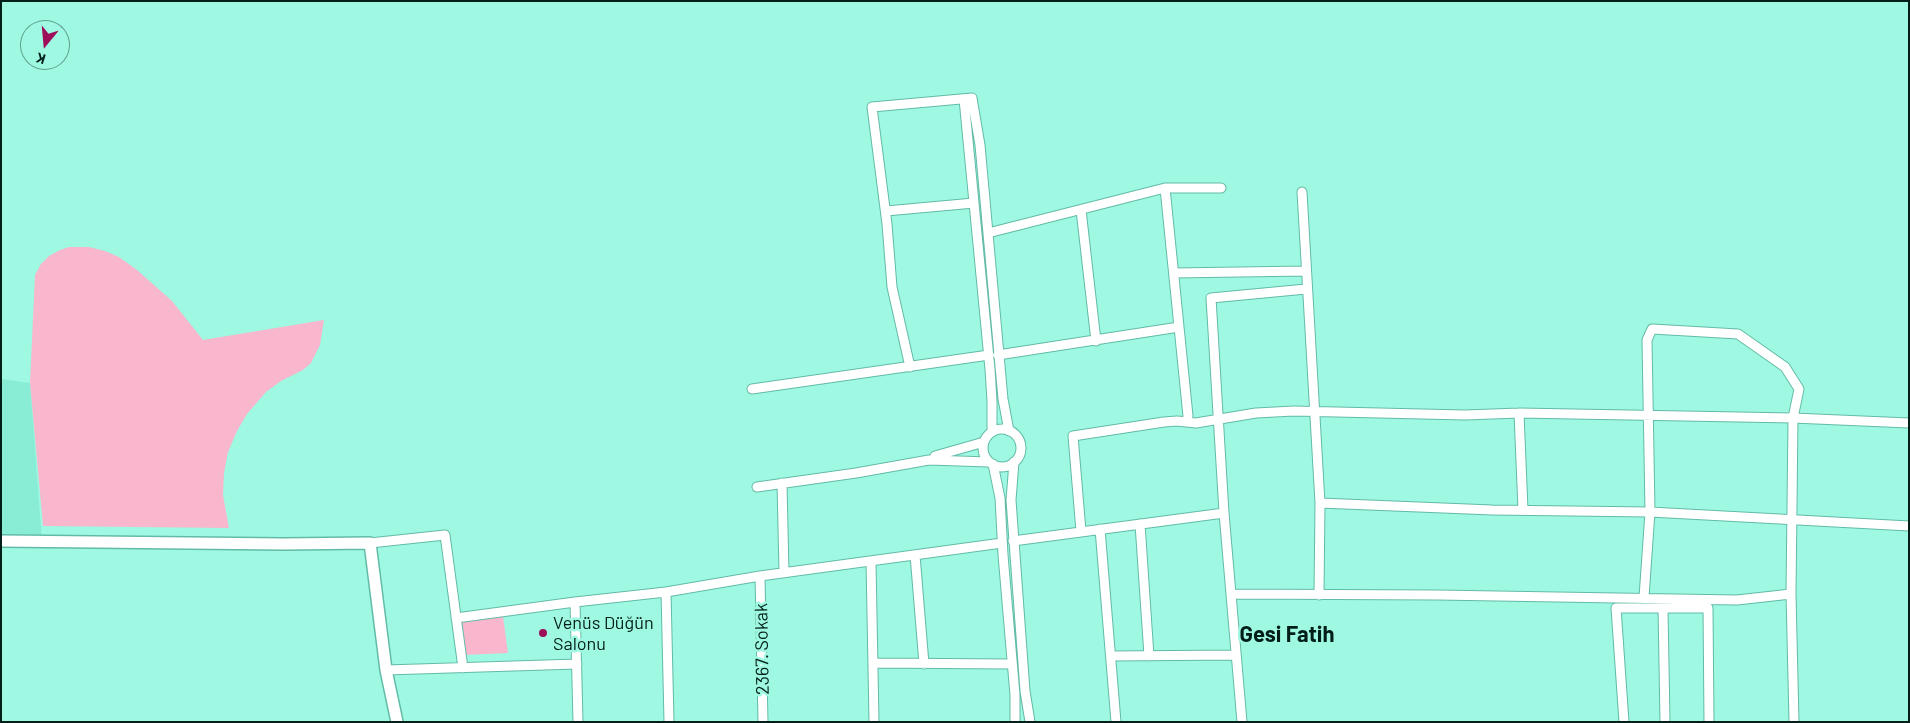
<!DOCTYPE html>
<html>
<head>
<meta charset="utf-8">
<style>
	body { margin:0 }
	#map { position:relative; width:1910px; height:723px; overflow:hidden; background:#9ff8e2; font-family:Barlow,sans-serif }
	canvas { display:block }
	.frame { position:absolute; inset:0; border:2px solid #021e18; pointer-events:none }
	.north { position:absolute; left:20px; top:20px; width:50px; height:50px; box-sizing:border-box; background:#9ff8e2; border:1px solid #60a191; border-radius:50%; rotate:197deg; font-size:14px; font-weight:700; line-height:20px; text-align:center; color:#021e18 }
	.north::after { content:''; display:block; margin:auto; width:18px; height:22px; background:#9d0d59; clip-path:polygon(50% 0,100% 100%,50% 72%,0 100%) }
</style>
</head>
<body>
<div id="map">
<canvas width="1910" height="723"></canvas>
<div class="frame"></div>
<div class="north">K</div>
</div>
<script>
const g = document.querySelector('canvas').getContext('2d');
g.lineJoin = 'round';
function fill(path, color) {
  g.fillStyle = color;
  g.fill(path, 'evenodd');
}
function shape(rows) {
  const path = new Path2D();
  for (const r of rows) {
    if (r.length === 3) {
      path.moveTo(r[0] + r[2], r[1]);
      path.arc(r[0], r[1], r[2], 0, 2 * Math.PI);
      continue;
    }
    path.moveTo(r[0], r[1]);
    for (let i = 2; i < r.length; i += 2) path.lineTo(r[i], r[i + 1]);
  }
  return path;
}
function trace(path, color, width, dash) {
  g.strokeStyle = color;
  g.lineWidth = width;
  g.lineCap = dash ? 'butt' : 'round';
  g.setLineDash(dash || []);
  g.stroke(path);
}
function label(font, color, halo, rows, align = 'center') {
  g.font = font + ' Barlow,sans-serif';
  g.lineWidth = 5;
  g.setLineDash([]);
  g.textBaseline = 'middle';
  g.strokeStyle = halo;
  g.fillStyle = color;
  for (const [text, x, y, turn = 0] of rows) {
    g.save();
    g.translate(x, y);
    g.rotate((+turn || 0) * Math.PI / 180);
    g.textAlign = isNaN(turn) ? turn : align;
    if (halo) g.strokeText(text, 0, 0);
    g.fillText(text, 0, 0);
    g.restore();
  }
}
fill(shape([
	[1,379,30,383,42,541,1,541]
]), '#89edd5');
fill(shape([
	[69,247,89,247,105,251,119,257,137,270,172,301,203,340,324,320,320,345,311,363,303,370,281,381,266,392,247,414,237,431,228,452,224,473,223,495,229,528,43,526,30,383,35,275,41,264,49,256,60,250],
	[502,609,508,653,463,655,457,614]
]), '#f8b7cd');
const minor = shape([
	[964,99,990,369,992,401,992,432],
	[1165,188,1188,416,1187,422],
	[1302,192,1320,503,1319,595],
	[1081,210,1096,341],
	[886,211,974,203],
	[988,233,1165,188,1221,188],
	[1174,273,1305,271],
	[998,355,1179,327],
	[910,367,892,287,887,224,872,107,972,98,980,145,1003,399,1009,431],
	[752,389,989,355],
	[1519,413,1523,510],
	[1002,448,19],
	[935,456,984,442],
	[1014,462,1011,500,1025,691,1030,722],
	[993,464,1000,498,1003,555,1015,695,1015,722],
	[782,483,784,573],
	[757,487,856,473,929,460,989,462],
	[1320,503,1492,510,1650,512,1909,526],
	[1140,524,1149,656],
	[1100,529,1116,722],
	[1081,531,1073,436,1164,422,1177,421,1196,423,1256,413,1294,411,1465,415,1519,413,1793,418,1791,594,1794,722],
	[1013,541,1224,513],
	[370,543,445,535,463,668],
	[915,555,924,664],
	[871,561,874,722],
	[760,576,763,722],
	[1231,594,1437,595,1737,600,1791,594],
	[1644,597,1650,512,1647,340,1652,329,1738,334,1785,367,1799,389,1793,418,1909,423],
	[1663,608,1665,722],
	[456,618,575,602],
	[1111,656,1236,655],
	[873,663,1012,664],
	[386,670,577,664],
	[578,722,575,602,666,592],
	[669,722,666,592,760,576,1002,543],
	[1242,722,1224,513,1211,298,1306,289],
	[1624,722,1616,608,1708,608,1709,722]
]);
const major = shape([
	[1,541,284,544,370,543,386,670,397,722]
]);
trace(minor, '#62bba6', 11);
trace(major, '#62bba6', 14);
trace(minor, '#fff', 9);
trace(major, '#fff', 11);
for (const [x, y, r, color] of [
	[543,633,5,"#9d0d59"]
]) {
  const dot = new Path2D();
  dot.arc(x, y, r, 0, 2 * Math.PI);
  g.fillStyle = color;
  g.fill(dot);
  trace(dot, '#9ff8e2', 2);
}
label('18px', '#021e18', '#9ff8e2', [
	["Venüs Düğün",553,623],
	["Salonu",553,644]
], 'left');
label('18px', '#021e18', '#9ff8e2', [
	["2367. Sokak",762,649,-91]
]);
label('bold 22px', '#021e18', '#9ff8e2', [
	["Gesi Fatih",1287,635]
]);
</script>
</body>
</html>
